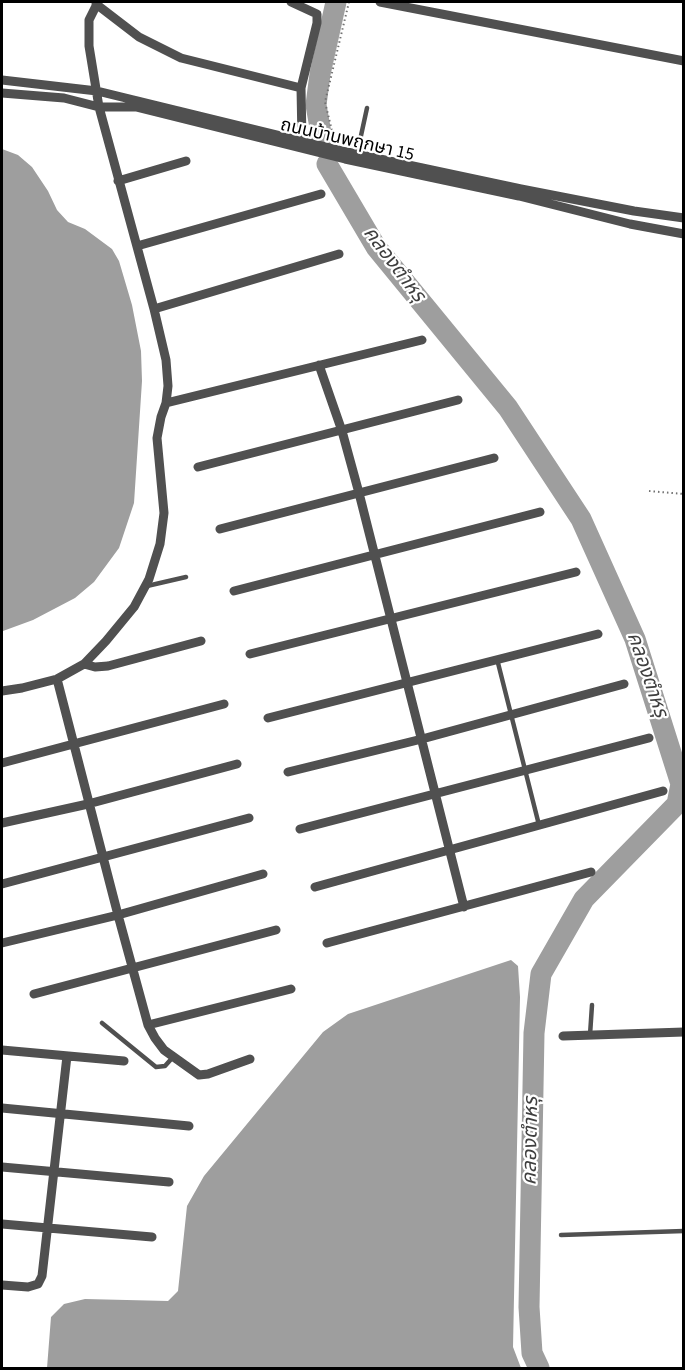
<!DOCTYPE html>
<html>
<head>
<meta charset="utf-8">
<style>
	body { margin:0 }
	#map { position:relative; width:685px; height:1370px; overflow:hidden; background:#fff; font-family:"Source Sans 3",sans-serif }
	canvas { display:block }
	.frame { position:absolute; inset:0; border:3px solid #000; pointer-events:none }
</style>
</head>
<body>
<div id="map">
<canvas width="685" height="1370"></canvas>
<div class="frame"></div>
</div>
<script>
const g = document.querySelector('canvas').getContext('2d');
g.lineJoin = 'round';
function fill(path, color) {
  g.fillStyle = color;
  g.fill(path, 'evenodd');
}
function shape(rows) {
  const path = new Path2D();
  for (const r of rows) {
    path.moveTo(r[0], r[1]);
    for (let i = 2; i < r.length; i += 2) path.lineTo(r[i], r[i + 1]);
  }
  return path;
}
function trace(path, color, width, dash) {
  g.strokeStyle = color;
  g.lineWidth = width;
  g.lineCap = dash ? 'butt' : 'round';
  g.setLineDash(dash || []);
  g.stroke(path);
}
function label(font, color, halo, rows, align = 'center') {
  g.font = font + ' "Source Sans 3","Noto Sans Thai",sans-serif';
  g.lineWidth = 4.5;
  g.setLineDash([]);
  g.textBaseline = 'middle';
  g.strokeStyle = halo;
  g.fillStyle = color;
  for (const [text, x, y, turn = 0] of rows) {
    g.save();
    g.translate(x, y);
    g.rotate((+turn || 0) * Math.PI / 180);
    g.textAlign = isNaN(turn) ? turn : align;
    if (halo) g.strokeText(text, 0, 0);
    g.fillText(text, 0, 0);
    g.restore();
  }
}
fill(shape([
	[2,149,18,155,32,167,48,191,57,210,68,222,85,229,112,249,119,261,132,305,141,351,142,381,134,503,119,548,94,582,75,598,33,620,3,631,2,630],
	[511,960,518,966,520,997,513,1347,521,1368,47,1368,51,1317,64,1304,85,1299,168,1301,178,1291,187,1206,204,1176,323,1032,348,1014]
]), '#9e9e9e');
trace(shape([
	[322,139,316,105,320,74,336,2],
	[327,164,376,247,508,408,581,519,635,639,681,784,677,804,584,899,541,974,534,1033,529,1307,532,1353,539,1368]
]), '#9e9e9e', 21);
trace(shape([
	[334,139,325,102,349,2],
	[649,491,684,494]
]), '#727272', 2, [1.5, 3]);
trace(shape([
	[357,154,367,108],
	[147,586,186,577],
	[497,659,539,825],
	[102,1023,156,1067,165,1066,173,1057],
	[590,1035,592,1005],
	[561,1235,684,1231]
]), '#505050', 4.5);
trace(shape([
	[291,2,317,14,317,23,301,88,302,141],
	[380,2,684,61],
	[96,4,139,37,181,58,301,88],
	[2,80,97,91,347,152,521,189,634,211,684,218],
	[2,93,64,98,99,107,136,107,345,159,519,196,630,224,684,234],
	[118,181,186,161],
	[137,246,321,194],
	[154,309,339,254],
	[319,365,342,431,359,493,464,907],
	[166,403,422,340],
	[198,467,458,400],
	[220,529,494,458],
	[234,591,540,512],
	[250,654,576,572],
	[84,664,95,667,108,666,201,641],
	[57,679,118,915,148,1025,155,1038,164,1050,199,1075,208,1074,250,1059],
	[2,691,22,688,57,679,84,664,106,641,134,607,149,579,160,544,164,513,157,438,161,417,166,403,168,386,166,360,154,309,99,107,89,46,89,20,98,2],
	[268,718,598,634],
	[2,763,224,704],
	[288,772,422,739,624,684],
	[2,823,88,804,237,764],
	[300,829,649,738],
	[2,884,249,818],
	[315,887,663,791],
	[2,943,118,915,263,874],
	[327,943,591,872],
	[34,994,276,930],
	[148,1025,291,989],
	[563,1036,684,1032],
	[2,1050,124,1061],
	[2,1108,189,1126],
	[2,1167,169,1182],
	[2,1224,152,1237],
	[2,1285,28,1287,38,1284,42,1276,67,1056]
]), '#505050', 9);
label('18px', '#000', '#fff', [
	["ถนนบ้านพฤกษา 15",347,141,13]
]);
label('italic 20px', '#3f3f3f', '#fff', [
	["คลองตำหรุ",393,265,53],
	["คลองตำหรุ",646,675,71],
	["คลองตำหรุ",532,1141,-89]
]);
</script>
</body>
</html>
